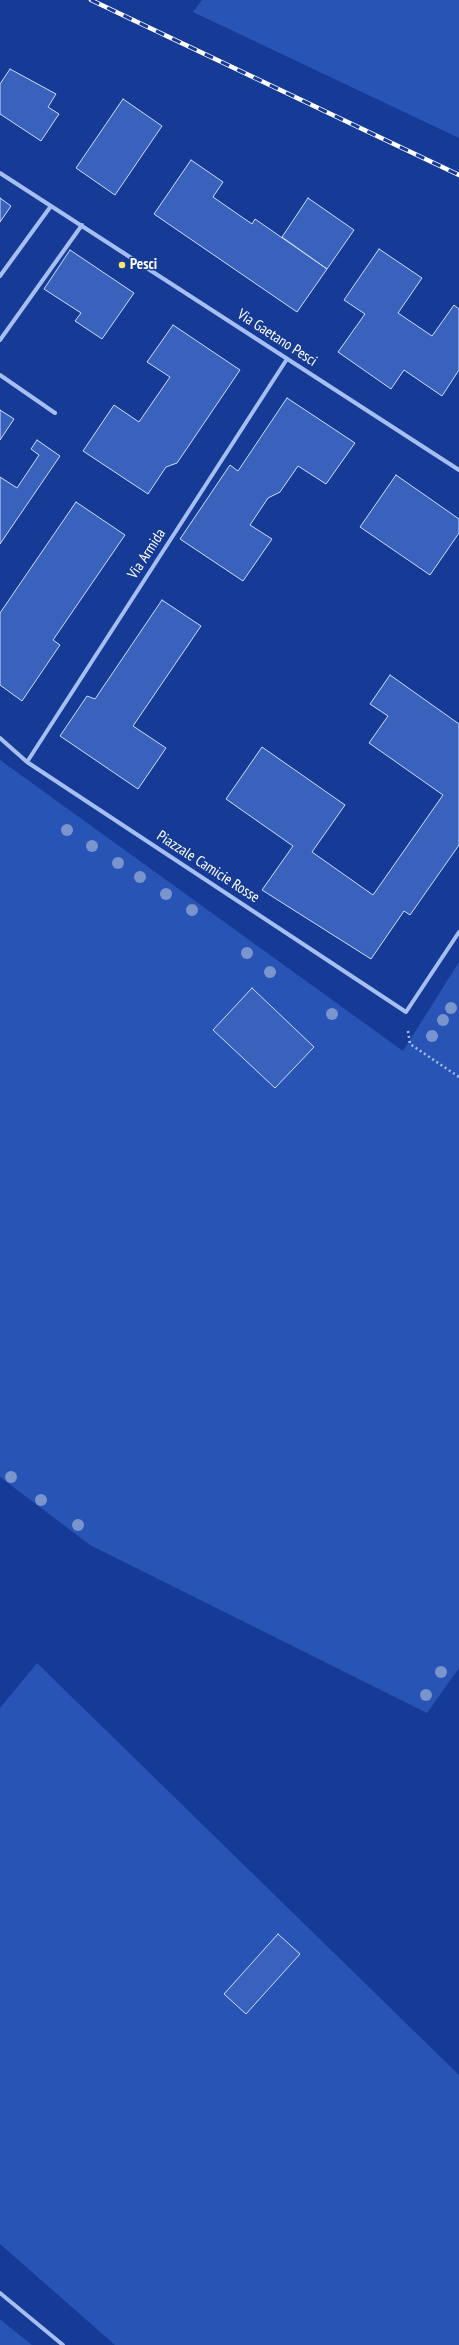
<!DOCTYPE html>
<html>
<head>
<meta charset="utf-8">
<style>
	body { margin:0 }
	canvas { display:block; background:#153b96 }
</style>
</head>
<body>
<canvas width="459" height="2345"></canvas>
<script>
const g = document.querySelector('canvas').getContext('2d');
g.lineJoin = 'round';
function fill(path, color) {
  g.fillStyle = color;
  g.fill(path, 'evenodd');
}
function shape(rows) {
  const path = new Path2D();
  for (const r of rows) {
    path.moveTo(r[0], r[1]);
    for (let i = 2; i < r.length; i += 2) path.lineTo(r[i], r[i + 1]);
  }
  return path;
}
function trace(path, color, width, dash) {
  g.strokeStyle = color;
  g.lineWidth = width;
  g.lineCap = dash ? 'butt' : 'round';
  g.setLineDash(dash || []);
  g.stroke(path);
}
function label(font, color, halo, rows, align = 'center') {
  g.font = font + ' "PT Sans Narrow",sans-serif';
  g.lineWidth = 3;
  g.setLineDash([]);
  g.textBaseline = 'middle';
  g.strokeStyle = halo;
  g.fillStyle = color;
  for (const [text, x, y, turn = 0] of rows) {
    g.save();
    g.translate(x, y);
    g.rotate((+turn || 0) * Math.PI / 180);
    g.textAlign = isNaN(turn) ? turn : align;
    if (halo) g.strokeText(text, 0, 0);
    g.fillText(text, 0, 0);
    g.restore();
  }
}
fill(shape([
	[202,0,459,0,459,138,193,12],
	[0,760,403,1051,459,962,459,1668,427,1713,90,1545,0,1477],
	[37,1663,459,2075,459,2345,115,2345,0,2244,0,1708],
	[0,2319,12,2329,32,2345,0,2345]
]), '#2854b5');
const building = shape([
	[10,69,56,94,48,107,59,114,41,141,0,114,0,84,10,69],
	[123,99,162,126,115,195,76,168,123,99],
	[191,160,223,182,213,197,252,224,255,219,327,269,297,312,154,214,191,160],
	[0,198,11,206,0,222,0,198],
	[308,198,354,230,327,269,282,237,308,198],
	[379,249,422,278,398,313,432,336,454,305,459,309,459,370,442,396,404,370,391,389,338,352,365,314,344,300,379,249],
	[70,250,134,293,102,339,75,321,81,313,44,289,70,250],
	[173,325,240,370,177,463,166,467,148,494,83,451,114,405,139,422,170,377,147,362,173,325],
	[287,398,355,443,326,484,298,466,280,492,268,498,250,525,272,539,243,581,180,539,230,465,238,471,287,398],
	[0,410,14,419,0,440,0,410],
	[37,440,60,456,0,544,0,477,17,488,39,455,31,449,37,440],
	[396,475,459,519,459,533,430,575,360,527,396,475],
	[76,502,125,535,53,640,60,645,22,701,0,685,0,613,76,502],
	[162,600,201,626,133,726,166,748,138,789,60,736,87,696,95,699,162,600],
	[390,675,459,724,459,845,410,915,404,911,371,959,262,890,293,846,226,799,262,747,345,805,312,852,373,895,443,795,369,743,388,716,370,704,390,675],
	[252,988,314,1047,275,1088,213,1030,252,988],
	[278,1934,300,1954,246,2014,224,1994,278,1934]
]);
fill(building, '#3962bc');
trace(building, '#cddcfc', 1);
trace(shape([
	[408,1031,410,1044,459,1077]
]), '#a6bef2', 2.5, [2, 3]);
trace(shape([
	[0,173,459,470],
	[0,276,51,206],
	[0,340,82,225],
	[0,375,55,413],
	[0,738,27,762,406,1012,459,932],
	[27,762,287,359],
	[0,2293,63,2345]
]), '#a6bef2', 4);
const rail = shape([
	[91,0,459,175]
]);
trace(rail, '#fff', 4.5);
trace(rail, '#153b96', 3, [9]);
g.fillStyle = '#7a94ce';
for (const [x, y] of [
	[67,830],
	[92,846],
	[118,863],
	[140,877],
	[166,894],
	[192,910],
	[247,953],
	[270,972],
	[451,1008],
	[332,1014],
	[443,1020],
	[432,1036],
	[11,1477],
	[41,1500],
	[78,1525],
	[441,1672],
	[426,1695]
]) {
  g.beginPath();
  g.arc(x, y, 6, 0, 2 * Math.PI);
  g.fill();
}
for (const [x, y, r, color] of [
	[122,265,4,"#ffe867"]
]) {
  const dot = new Path2D();
  dot.arc(x, y, r, 0, 2 * Math.PI);
  g.fillStyle = color;
  g.fill(dot);
  trace(dot, '#153b96', 1.5);
}
label('bold 15px', '#fff', '#153b96', [
	["Pesci",130,265]
], 'left');
label('15px', '#fff', '#153b96', [
	["Via Gaetano Pesci",277,338,33],
	["Via Armida",147,554,-57],
	["Piazzale Camicie Rosse",208,867,33]
]);
</script>
</body>
</html>
